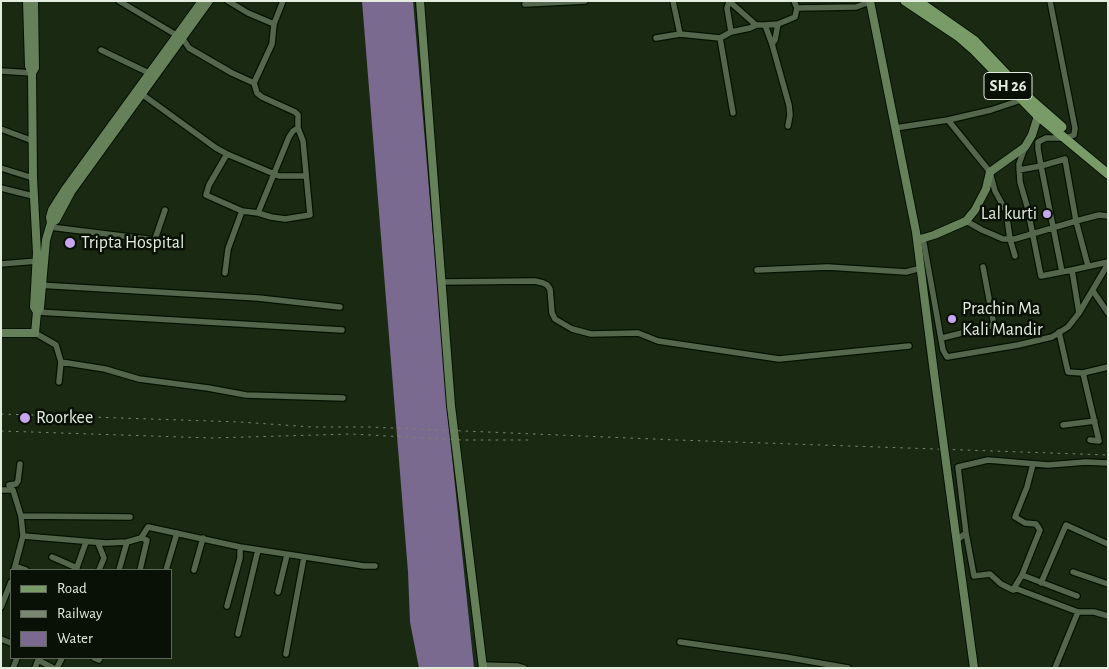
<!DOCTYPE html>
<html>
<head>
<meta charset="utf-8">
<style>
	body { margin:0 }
	#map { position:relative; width:1109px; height:669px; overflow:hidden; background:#1a2a12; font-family:"Alegreya Sans",sans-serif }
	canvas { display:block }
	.frame { position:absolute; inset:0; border:2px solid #e2edde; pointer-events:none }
	.legend { position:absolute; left:10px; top:569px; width:162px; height:90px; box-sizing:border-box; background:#091006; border:1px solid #60685c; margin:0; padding:6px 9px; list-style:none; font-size:15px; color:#e2edde }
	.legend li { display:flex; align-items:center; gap:10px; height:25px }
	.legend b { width:25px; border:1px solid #60685c }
</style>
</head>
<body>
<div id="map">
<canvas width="1109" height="669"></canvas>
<div class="frame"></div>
<ul class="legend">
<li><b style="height:6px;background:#789b68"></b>Road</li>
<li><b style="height:6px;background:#788672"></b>Railway</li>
<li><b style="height:14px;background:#7b6a8f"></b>Water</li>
</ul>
</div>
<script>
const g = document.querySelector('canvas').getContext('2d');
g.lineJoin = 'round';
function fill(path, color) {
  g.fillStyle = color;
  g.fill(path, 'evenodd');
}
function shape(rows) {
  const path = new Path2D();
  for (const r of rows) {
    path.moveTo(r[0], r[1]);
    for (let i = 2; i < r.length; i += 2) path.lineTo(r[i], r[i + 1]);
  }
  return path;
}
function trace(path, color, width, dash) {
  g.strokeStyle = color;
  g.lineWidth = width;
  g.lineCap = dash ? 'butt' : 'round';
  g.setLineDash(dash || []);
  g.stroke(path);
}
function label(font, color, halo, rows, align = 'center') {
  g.font = font + ' "Alegreya Sans",sans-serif';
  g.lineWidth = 5;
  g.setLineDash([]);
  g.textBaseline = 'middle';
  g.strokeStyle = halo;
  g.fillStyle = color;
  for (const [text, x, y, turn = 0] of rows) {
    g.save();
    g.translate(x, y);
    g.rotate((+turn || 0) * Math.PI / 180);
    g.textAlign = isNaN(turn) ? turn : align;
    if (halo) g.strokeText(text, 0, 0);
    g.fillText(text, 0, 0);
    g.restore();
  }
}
fill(shape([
	[362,1,413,1,451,447,474,668,419,668,410,622,408,572]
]), '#7b6a8f');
const street = shape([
	[119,1,183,39,189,48,232,73,254,83],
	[228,1,248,13,274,24],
	[673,1,680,34],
	[729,1,756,25,765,25,778,24,795,17,797,8,794,1],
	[1050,1,1075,128,1074,135,1066,138,1046,138,1038,142,1038,149,1041,166,1065,159,1076,221,1088,266],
	[729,2,727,8,731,32],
	[525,4,585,1],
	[797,8,856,7,870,2],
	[765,25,772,44,789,105,790,115,788,126],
	[656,38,680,34,720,38,731,32,750,28,756,25],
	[720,38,733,113],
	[772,44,775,40,778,24],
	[101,50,153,75],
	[1,71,32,73],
	[143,95,216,148,227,154,279,176,306,176],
	[948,120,990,172,995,191,1006,211,1010,239,1015,256],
	[895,128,948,120,991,110,1021,100],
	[1,129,33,141],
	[1025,147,1019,164,1020,182,1027,206,1041,276,1072,270],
	[227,154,209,185,206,195,242,211,258,213,271,217,285,219,310,215,303,141,298,128,298,115,295,112,262,97,257,93,254,83,272,44,274,24,283,1],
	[1,168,33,178],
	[1019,170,1041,166,1062,272],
	[1,188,33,196],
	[258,213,289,137,293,131,298,128],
	[966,221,982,230,1003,239,1015,239,1076,221,1099,215,1108,216],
	[50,227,179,243],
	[923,238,943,350,947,357,1018,345,1052,337,1068,327,1079,313,1108,264],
	[155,239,165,210],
	[1,264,37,261],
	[757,270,828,267,906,272,921,268],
	[225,273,228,249,242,211],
	[442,282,535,281,543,283,547,285,550,289,552,313,555,319,572,329,591,334,638,333,658,341,779,359,909,346],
	[38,285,258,298,340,307],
	[1093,291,1108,313],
	[37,312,342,330],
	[1079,313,1072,270,1108,262],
	[1059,332,1068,372,1083,373,1099,441,1090,440],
	[35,333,56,345,61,362,59,382],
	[942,338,994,325,983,267],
	[61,362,105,369,139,379,208,388,246,395,343,398],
	[1083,373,1108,367],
	[1063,425,1095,421],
	[1033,464,1027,487,1015,517,1025,523,1036,524,1040,530,1022,575,1013,590,1017,589,1078,612,1094,612,1108,616],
	[9,485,16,484,18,481,20,464],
	[1,490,13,490,21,516,23,536,14,570],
	[21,516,130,517],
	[966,533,974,576,990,574,1001,584,1013,590],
	[23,536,106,543,127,542,141,538,148,527,240,547,364,566,375,566],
	[957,540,966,533,958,467,988,460,1048,465,1086,462,1108,463],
	[98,543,104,558,99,570],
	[52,557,77,568],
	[15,566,26,570],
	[76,570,86,542],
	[119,570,127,542],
	[140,570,147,540,141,538],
	[166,570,177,533],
	[194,570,203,538],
	[1073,572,1108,584],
	[1022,575,1077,596],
	[1041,583,1066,525,1108,544],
	[278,592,287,555],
	[227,606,240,558,240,547],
	[1,607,11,582],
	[238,634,258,550],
	[1,639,11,643],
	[680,642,785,657,848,668],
	[286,654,304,557],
	[94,658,99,660,100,658],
	[482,665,517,666,524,668],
	[13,668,17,658],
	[35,668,38,660,53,668],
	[57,668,62,658],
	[1055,668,1078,612]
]);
const secondary = shape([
	[27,1,29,66,32,73],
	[420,1,451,406,483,668],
	[870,1,916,232,934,373],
	[51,223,50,217,52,210,66,188,202,1],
	[917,240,934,235,966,221,975,210,986,189,990,172,1025,147,1032,135,1038,116],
	[37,312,40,308,46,240,51,223,56,220,71,192,209,1],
	[1,333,35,333,37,312,34,307,37,253,33,178,32,73,35,68,34,1],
	[955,529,974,668]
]);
const primary = shape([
	[905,1,959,37,974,50,1038,116,1108,174],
	[918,1,975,41,1030,99,1062,127]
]);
trace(street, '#041200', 8);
trace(secondary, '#041200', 10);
trace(primary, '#041200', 11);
trace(street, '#54674c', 5.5);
trace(secondary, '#66815a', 8);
trace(primary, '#789b68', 9);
trace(shape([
	[1,414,240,422,312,427,369,427,677,440,1108,455],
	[1,431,212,438,351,434,462,440,531,440]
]), '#788672', 1, [2.5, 5]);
const secondaryBridge = shape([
	[934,373,955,529]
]);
trace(secondaryBridge, '#041200', 10, []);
trace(secondaryBridge, '#66815a', 8);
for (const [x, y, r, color] of [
	[1047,214,5,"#c8a6ef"],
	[70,243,6,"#c8a6ef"],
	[952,319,5,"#c8a6ef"],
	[25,418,6,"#c8a6ef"]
]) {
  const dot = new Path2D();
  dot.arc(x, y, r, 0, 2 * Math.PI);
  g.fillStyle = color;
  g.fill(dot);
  trace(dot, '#091006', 2);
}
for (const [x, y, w] of [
	[1008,86,48]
]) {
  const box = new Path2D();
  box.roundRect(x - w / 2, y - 13.5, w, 27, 4);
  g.fillStyle = '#091006';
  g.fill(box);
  trace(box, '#e2edde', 1);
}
label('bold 16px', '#e2edde', null, [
	["SH 26",1008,86]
]);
label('18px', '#e2edde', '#091006', [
	["Lal kurti",1037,214,"right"],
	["Tripta Hospital",81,243],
	["Prachin Ma",962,309],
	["Kali Mandir",962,330],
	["Roorkee",36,418]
], 'left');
</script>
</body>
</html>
